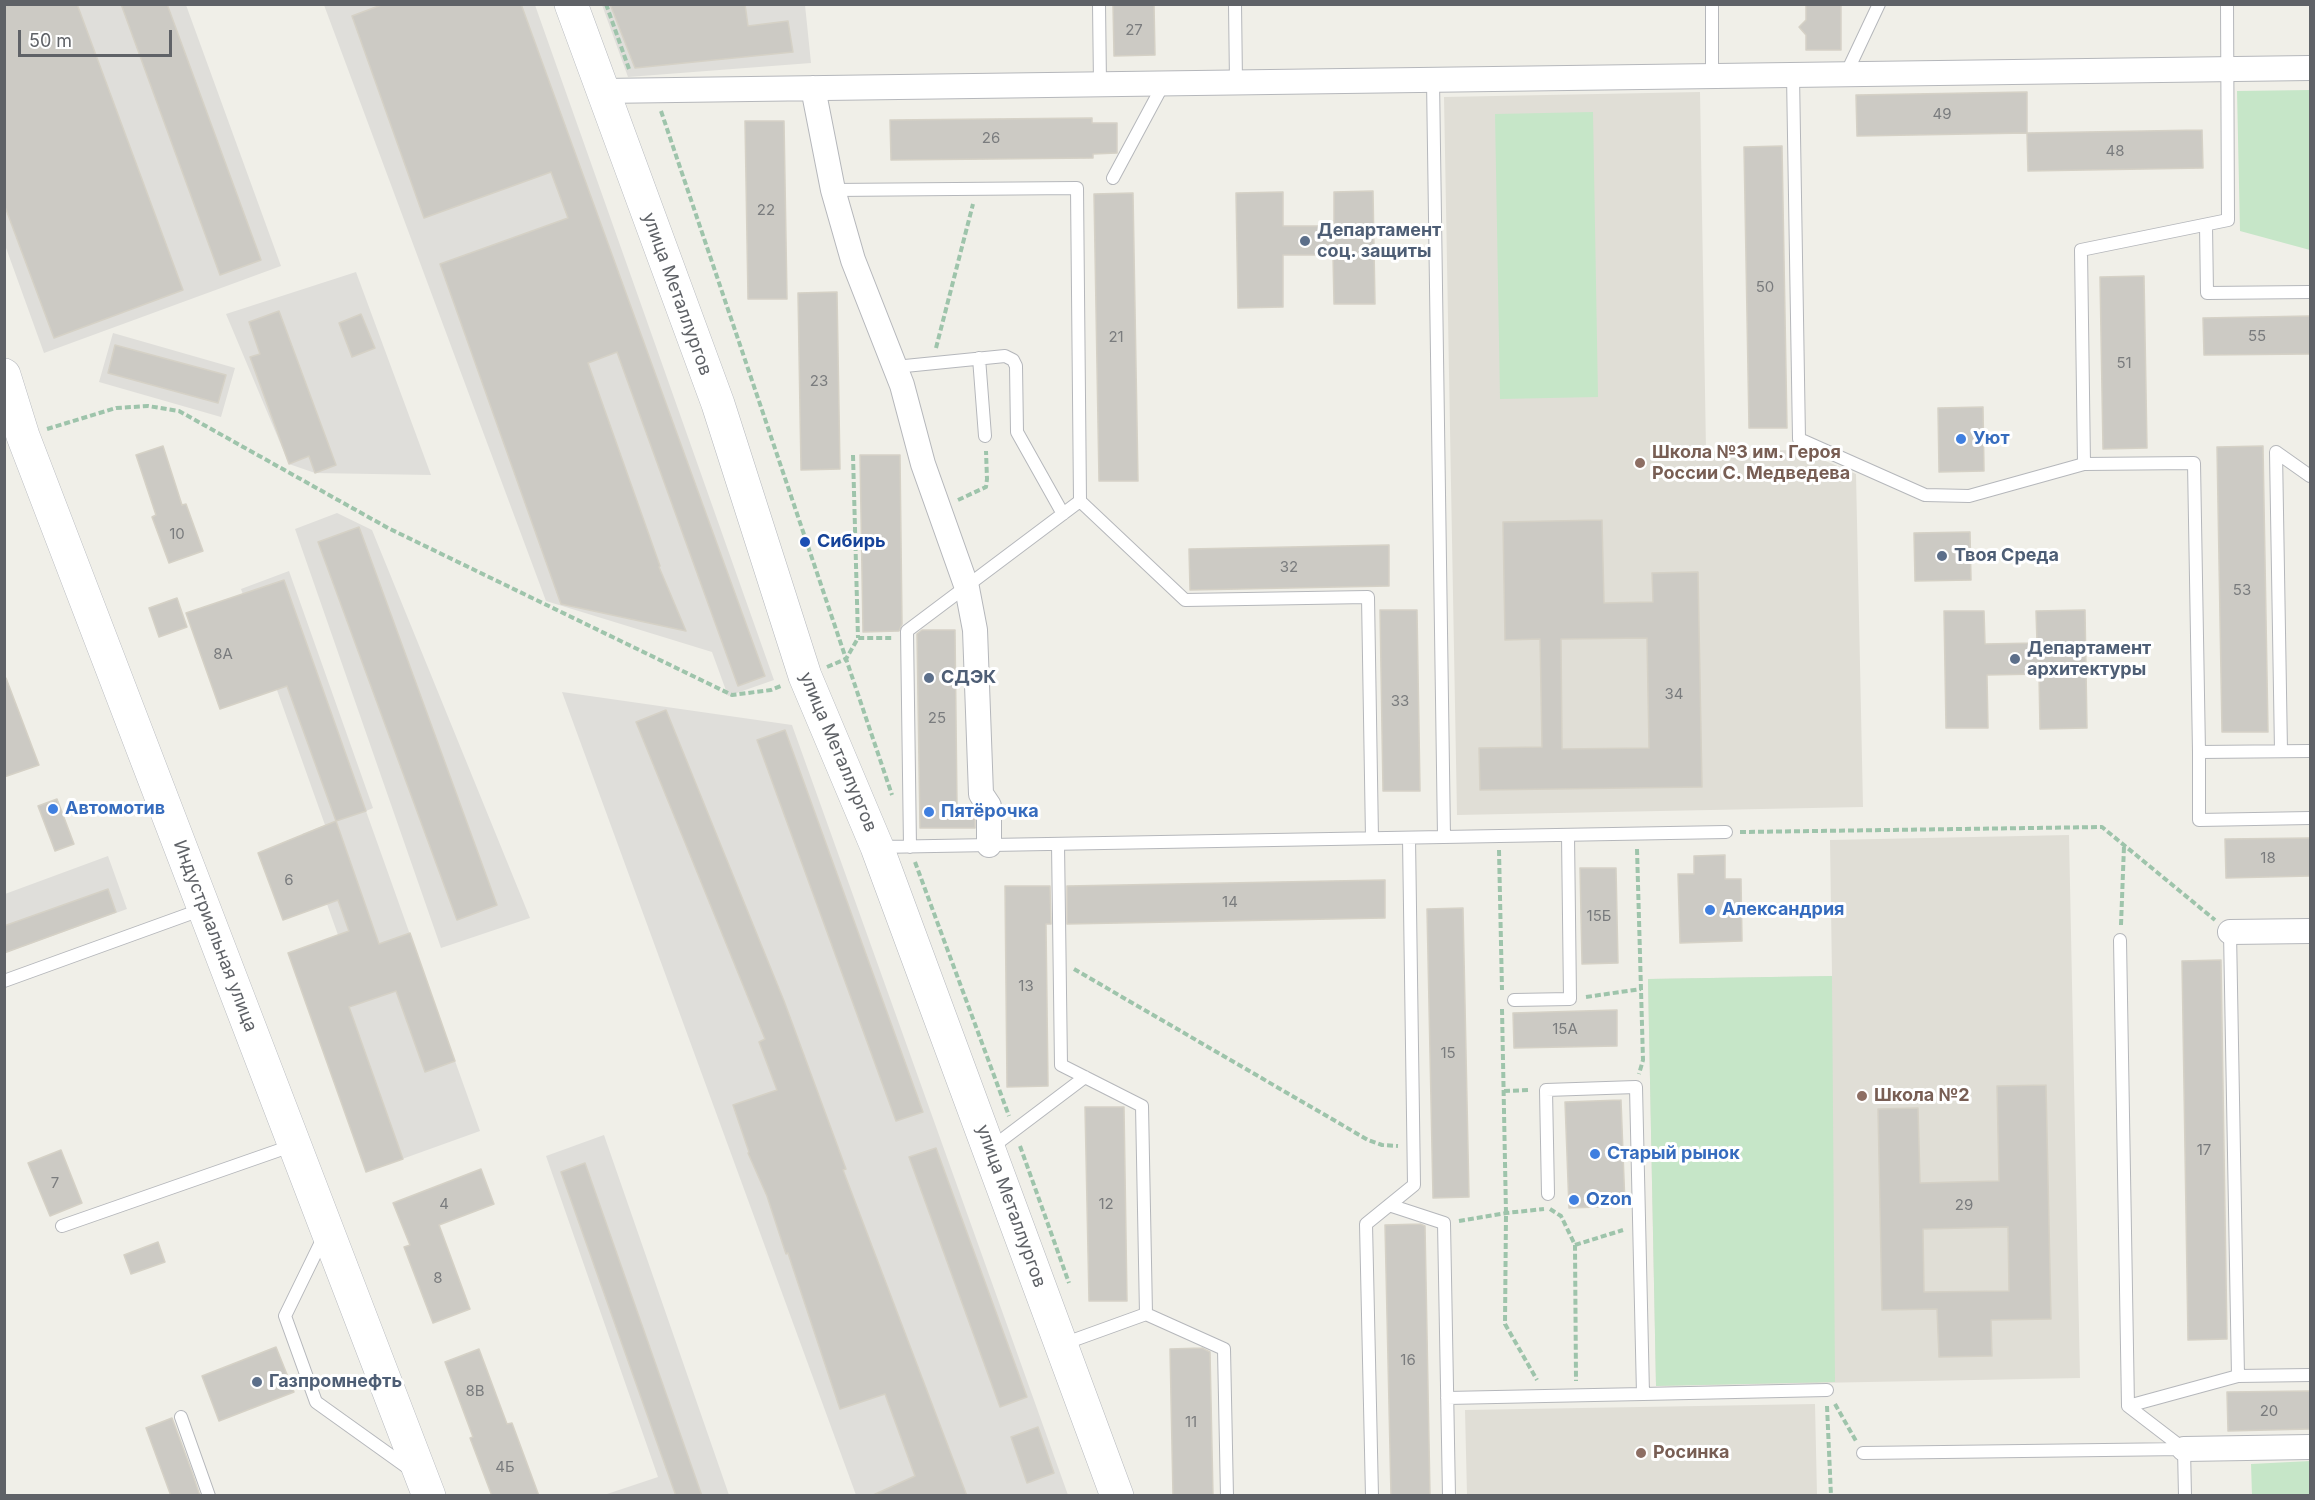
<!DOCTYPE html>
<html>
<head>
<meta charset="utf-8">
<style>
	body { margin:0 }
	#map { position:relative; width:2315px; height:1500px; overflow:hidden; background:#f0efe8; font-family:Inter,sans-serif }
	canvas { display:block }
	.frame { position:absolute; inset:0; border:6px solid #5f6267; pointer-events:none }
	.scale { position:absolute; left:18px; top:30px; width:154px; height:27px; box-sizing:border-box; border:3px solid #5f6267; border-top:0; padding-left:8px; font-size:18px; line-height:21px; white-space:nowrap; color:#5f6267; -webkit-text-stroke:4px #fff; paint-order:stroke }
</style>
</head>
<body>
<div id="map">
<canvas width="2315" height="1500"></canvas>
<div class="frame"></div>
<div class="scale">50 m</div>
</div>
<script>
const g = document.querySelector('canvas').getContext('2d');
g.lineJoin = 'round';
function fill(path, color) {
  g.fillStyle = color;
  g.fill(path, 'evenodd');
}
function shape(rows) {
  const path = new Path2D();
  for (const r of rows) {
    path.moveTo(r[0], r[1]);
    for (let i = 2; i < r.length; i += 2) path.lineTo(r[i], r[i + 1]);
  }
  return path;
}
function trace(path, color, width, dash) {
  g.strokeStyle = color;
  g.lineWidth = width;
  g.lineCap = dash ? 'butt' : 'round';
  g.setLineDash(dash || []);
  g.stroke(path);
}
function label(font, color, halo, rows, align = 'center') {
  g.font = font + ' Inter,sans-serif';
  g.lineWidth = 6;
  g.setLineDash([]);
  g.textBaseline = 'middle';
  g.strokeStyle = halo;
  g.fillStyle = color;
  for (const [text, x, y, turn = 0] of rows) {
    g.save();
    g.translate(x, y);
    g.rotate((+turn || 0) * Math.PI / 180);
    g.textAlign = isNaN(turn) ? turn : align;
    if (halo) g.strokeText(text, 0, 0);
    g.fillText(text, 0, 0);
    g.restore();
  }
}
fill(shape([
	[5,5,186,5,281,266,44,353,5,245],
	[324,5,535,5,774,680,728,696,712,652,546,601],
	[602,5,805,5,811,63,628,77],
	[356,272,431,475,315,473,289,464,226,314],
	[113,333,235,368,221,417,99,382],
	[337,513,372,530,530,918,441,948,295,529],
	[289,571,373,808,366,811,480,1131,366,1172,288,953,338,935,302,834,325,825,241,589],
	[562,692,792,725,1068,1495,856,1495],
	[108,856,127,909,5,953,5,894],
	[604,1135,729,1495,604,1495,658,1477,546,1156]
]), '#dfdeda');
fill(shape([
	[1700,92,1706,451,1800,450,1856,474,1863,807,1457,815,1444,97],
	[2069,835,2080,1378,1656,1386,1648,979,1832,976,1830,840],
	[1815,1404,1817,1495,1467,1495,1465,1410]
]), '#e0ded6');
fill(shape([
	[2310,90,2310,250,2240,231,2237,91],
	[1593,112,1598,397,1500,399,1495,114],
	[1832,976,1835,1382,1656,1386,1648,979],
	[2310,1461,2310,1495,2252,1495,2251,1464]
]), '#c6e6c8');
const building = shape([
	[4,4,77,4,183,290,54,338,4,204,4,4],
	[121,4,167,4,261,260,220,275,121,4],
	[384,4,521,4,765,676,738,686,617,352,588,363,660,566,659,567,686,631,561,604,440,264,568,218,551,172,424,218,352,16,384,4],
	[610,4,745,4,748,26,788,21,793,52,635,68,610,4],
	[1113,4,1154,4,1155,55,1114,56,1113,4],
	[1806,4,1841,4,1841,50,1806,50,1806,35,1799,27,1806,20,1806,4],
	[2027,92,2027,133,1857,136,1856,95,2027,92],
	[1092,118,1092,123,1117,123,1117,153,1093,154,1093,158,891,160,890,120,1092,118],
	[745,121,784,121,787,299,748,299,745,121],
	[2202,130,2203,168,2028,171,2027,133,2202,130],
	[1782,146,1787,428,1749,428,1744,147,1782,146],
	[1373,191,1375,304,1334,304,1333,255,1283,255,1283,307,1238,308,1236,193,1283,192,1283,226,1334,226,1334,192,1373,191],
	[1133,193,1138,481,1099,481,1094,194,1133,193],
	[2144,276,2147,448,2103,449,2100,277,2144,276],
	[837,292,840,469,801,470,798,293,837,292],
	[279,311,336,465,315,473,309,456,289,464,250,357,260,354,249,322,279,311],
	[361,314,375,348,352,357,339,323,361,314],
	[2310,316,2310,354,2204,355,2203,318,2310,316],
	[115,345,226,375,218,403,108,373,115,345],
	[1983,407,1984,471,1939,472,1938,408,1983,407],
	[163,446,182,505,186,504,203,551,169,563,152,517,156,515,136,455,163,446],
	[2263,446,2268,732,2222,732,2217,447,2263,446],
	[860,455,900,455,902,624,899,631,863,632,860,455],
	[1602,520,1604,603,1653,602,1652,573,1698,572,1702,787,1480,790,1479,748,1542,747,1540,639,1505,640,1503,522,1602,520],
	[1647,638,1649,748,1562,749,1561,639,1647,638],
	[359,527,497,905,457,920,318,542,359,527],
	[1970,532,1971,580,1915,581,1914,533,1970,532],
	[1389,545,1389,586,1190,590,1189,549,1389,545],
	[284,580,366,811,336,821,287,686,220,709,186,613,284,580],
	[177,598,187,627,159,637,149,608,177,598],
	[1380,610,1417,610,1420,791,1383,791,1380,610],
	[2085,610,2087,728,2040,729,2039,674,1987,675,1988,728,1946,728,1944,611,1984,611,1985,644,2037,643,2036,611,2085,610],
	[922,630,955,630,957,806,972,805,975,810,975,828,920,828,917,634,922,630],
	[4,678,6,678,39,765,4,777,4,678],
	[666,710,784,1001,846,1169,843,1170,967,1496,871,1496,915,1476,885,1394,840,1409,788,1253,786,1254,767,1196,748,1153,749,1152,733,1105,777,1090,759,1042,765,1039,636,722,666,710],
	[785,730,923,1112,896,1121,757,740,785,730],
	[57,799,74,844,55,851,38,806,57,799],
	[336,821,379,944,410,933,455,1061,425,1072,396,991,349,1007,403,1159,366,1172,288,953,349,931,338,900,283,920,258,853,336,821],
	[2310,838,2310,876,2226,878,2225,839,2310,838],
	[1725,855,1725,879,1741,879,1742,941,1680,943,1678,874,1694,874,1694,856,1725,855],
	[1580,868,1616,868,1618,963,1582,964,1580,868],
	[1385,880,1385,918,1067,924,1067,886,1385,880],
	[1005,886,1050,886,1051,924,1046,924,1048,1086,1007,1087,1005,886],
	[108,889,116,912,4,953,4,926,108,889],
	[1463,908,1469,1197,1433,1198,1427,909,1463,908],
	[2221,960,2227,1339,2188,1340,2182,961,2221,960],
	[1617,1010,1617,1046,1514,1048,1513,1013,1617,1010],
	[2046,1085,2051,1319,1991,1320,1992,1356,1939,1357,1937,1309,1882,1310,1878,1109,1918,1108,1920,1183,1999,1181,1997,1086,2046,1085],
	[2008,1227,2009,1291,1924,1292,1923,1229,2008,1227],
	[1621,1100,1625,1206,1569,1208,1565,1102,1621,1100],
	[1085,1107,1124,1107,1127,1301,1089,1301,1085,1107],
	[936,1148,1027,1397,1000,1407,909,1157,936,1148],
	[61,1150,82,1203,50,1216,28,1163,61,1150],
	[585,1163,702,1496,676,1496,561,1172,585,1163],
	[481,1169,494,1204,439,1225,470,1309,433,1323,404,1247,410,1245,393,1203,481,1169],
	[1420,1224,1425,1226,1430,1496,1391,1496,1385,1225,1420,1224],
	[158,1242,165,1262,131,1274,124,1255,158,1242],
	[276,1347,294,1392,219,1421,202,1376,276,1347],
	[1202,1348,1210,1352,1213,1496,1173,1496,1170,1349,1202,1348],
	[479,1349,507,1424,512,1423,539,1496,492,1496,470,1438,473,1437,445,1362,479,1349],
	[2310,1391,2310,1429,2228,1431,2227,1392,2310,1391],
	[172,1418,192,1472,200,1496,171,1496,146,1428,172,1418],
	[1038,1427,1054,1473,1027,1483,1011,1437,1038,1427]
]);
fill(building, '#cccac4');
trace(building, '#d5d1c6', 1.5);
const lane = shape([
	[1099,4,1100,84],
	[1235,4,1236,82],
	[1712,4,1712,76],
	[1846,74,1879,4],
	[1793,75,1799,439,1925,495,1969,496,2084,464],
	[1433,80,1444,837],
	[1113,178,1164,83],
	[833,190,1077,188,1080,501,1185,600,1368,597,1372,838],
	[2206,225,2207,293,2310,292],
	[979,358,985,436],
	[895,367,1005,356,1013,360,1016,366,1017,432,1063,514],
	[2281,751,2276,452,2310,476],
	[2310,751,2199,752,2199,820,2310,818],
	[2199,752,2194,463,2084,464,2081,250,2228,220,2227,4],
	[1058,844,1061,1065,1142,1106,1146,1314,1224,1349,1227,1496],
	[878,847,1726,832],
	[910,847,907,631,1080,501],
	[2230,932,2238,1376,2310,1375],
	[2120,940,2128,1406,2184,1449],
	[4,981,203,909],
	[1514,1000,1570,999,1568,835],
	[991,1148,1085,1077],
	[1548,1194,1546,1090,1636,1087,1643,1394,1827,1390],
	[1389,1205,1444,1223,1449,1496],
	[62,1226,294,1145],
	[324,1236,285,1316,316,1402,411,1470],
	[1063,1344,1146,1314],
	[1447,1398,1643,1394],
	[2128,1406,2238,1376],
	[181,1417,209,1496],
	[2184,1449,2185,1496],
	[1863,1453,2184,1449],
	[1372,1496,1366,1224,1414,1185,1409,838]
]);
const street = shape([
	[813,88,833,190,853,260,902,385,923,464,967,588,975,630,981,794,989,806,989,845],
	[602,91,2310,68],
	[2230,932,2310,931],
	[2184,1449,2310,1447]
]);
const secondary = shape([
	[571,4,718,404,805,676,877,847,1117,1496],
	[4,375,23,436,429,1496]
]);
trace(lane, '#b5b7bb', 14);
trace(street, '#b5b7bb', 26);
trace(secondary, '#b6b9be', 34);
trace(shape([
	[606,4,629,69],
	[661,111,892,795],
	[936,348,973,204],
	[47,429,116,408,148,406,179,411,388,528,732,695,771,690,781,686],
	[853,455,858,638],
	[958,500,986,487,987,479,986,451],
	[827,667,846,659,858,638,893,638],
	[1740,832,2102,827,2215,920],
	[1637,849,1643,1060,1639,1074],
	[1499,850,1502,990],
	[915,862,1009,1116],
	[2121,925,2124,846],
	[1074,969,1368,1140,1382,1145,1398,1146],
	[1586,997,1641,989],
	[1502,1009,1506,1213,1505,1324,1537,1380],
	[1504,1091,1530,1090],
	[1020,1146,1069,1283],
	[1550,1209,1561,1216,1575,1245,1576,1381],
	[1459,1221,1506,1213,1544,1209],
	[1575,1245,1623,1230],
	[1835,1404,1856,1441],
	[1827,1406,1831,1496]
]), '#9ec4ab', 4, [6, 3]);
trace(lane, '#fff', 12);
trace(street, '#fff', 24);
trace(secondary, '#fff', 33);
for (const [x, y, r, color] of [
	[1305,241,6,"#5c6f8a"],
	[1961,439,6,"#3f7fe0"],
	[1640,463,6,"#8d6e63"],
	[805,542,6,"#1a4fb4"],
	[1942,556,6,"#5c6f8a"],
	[2015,659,6,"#5c6f8a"],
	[929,678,6,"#5c6f8a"],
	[53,809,6,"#3f7fe0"],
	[929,812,6,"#3f7fe0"],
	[1710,910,6,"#3f7fe0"],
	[1862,1096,6,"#8d6e63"],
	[1595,1154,6,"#3f7fe0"],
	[1574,1200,6,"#3f7fe0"],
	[257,1382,6,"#5c6f8a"],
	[1641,1453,6,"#8d6e63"]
]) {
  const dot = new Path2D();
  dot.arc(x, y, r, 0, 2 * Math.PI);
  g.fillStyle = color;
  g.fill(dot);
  trace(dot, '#fff', 2);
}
label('15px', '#7a7c7e', null, [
	["27",1134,30],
	["49",1942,114],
	["26",991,138],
	["48",2115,151],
	["22",766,210],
	["50",1765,287],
	["55",2257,336],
	["21",1116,337],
	["51",2124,363],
	["23",819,381],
	["10",177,534],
	["32",1289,567],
	["53",2242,590],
	["8А",223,654],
	["34",1674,694],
	["33",1400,701],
	["25",937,718],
	["18",2268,858],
	["6",289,880],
	["14",1230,902],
	["15Б",1599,916],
	["13",1026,986],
	["15А",1565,1029],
	["15",1448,1053],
	["17",2204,1150],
	["7",55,1183],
	["4",444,1204],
	["12",1106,1204],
	["29",1964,1205],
	["8",438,1278],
	["16",1408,1360],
	["8В",475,1391],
	["20",2269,1411],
	["11",1191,1422],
	["4Б",505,1467]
]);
label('bold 18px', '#4e5e75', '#fff', [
	["Департамент",1317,231],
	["соц. защиты",1317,252],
	["Твоя Среда",1954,556],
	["Департамент",2027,649],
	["архитектуры",2027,670],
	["СДЭК",941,678],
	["Газпромнефть",269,1382]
], 'left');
label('18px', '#5f6267', '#fff', [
	["улица Металлургов",677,294,70],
	["улица Металлургов",838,752,67],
	["Индустриальная улица",215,936,69],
	["улица Металлургов",1011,1206,70]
]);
label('bold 18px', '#366cbe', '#fff', [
	["Уют",1973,439],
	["Автомотив",65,809],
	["Пятёрочка",941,812],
	["Александрия",1722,910],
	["Старый рынок",1607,1154],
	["Ozon",1586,1200]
], 'left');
label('bold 18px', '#785e54', '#fff', [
	["Школа №3 им. Героя",1652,453],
	["России С. Медведева",1652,474],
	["Школа №2",1874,1096],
	["Росинка",1653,1453]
], 'left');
label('bold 18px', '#164399', '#fff', [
	["Сибирь",817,542]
], 'left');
</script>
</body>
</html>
